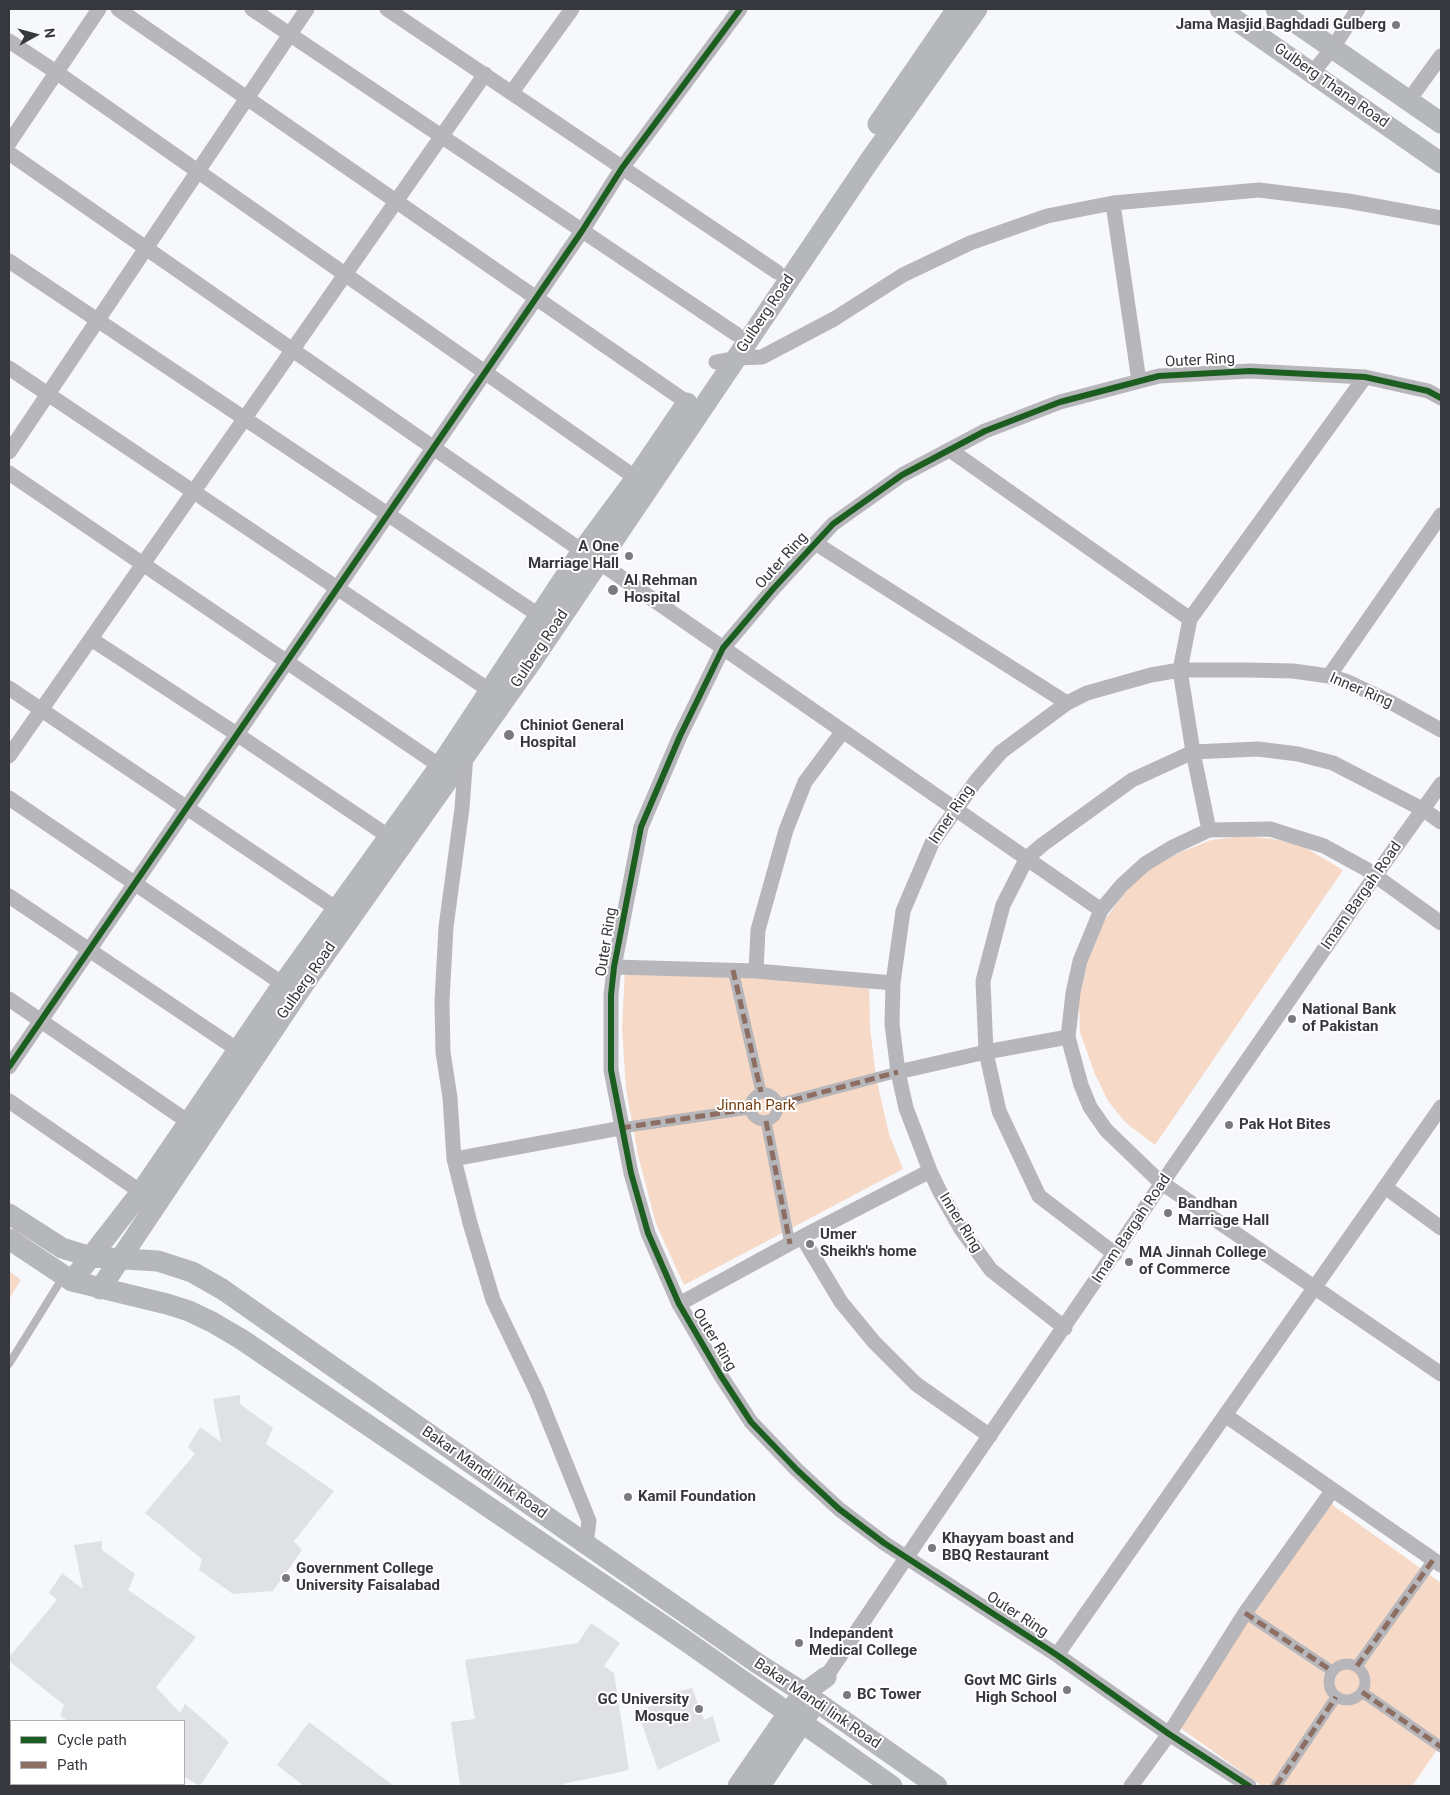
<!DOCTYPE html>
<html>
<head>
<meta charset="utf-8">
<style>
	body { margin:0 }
	#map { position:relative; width:1450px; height:1795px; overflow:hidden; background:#f6f8fc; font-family:Roboto,sans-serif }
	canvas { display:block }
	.frame { position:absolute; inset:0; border:10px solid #36383d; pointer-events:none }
	.legend { position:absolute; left:10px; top:1720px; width:175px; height:65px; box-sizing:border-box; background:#fff; border:1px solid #afafb1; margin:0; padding:6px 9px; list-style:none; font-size:15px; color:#36383d }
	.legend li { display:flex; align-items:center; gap:10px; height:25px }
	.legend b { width:25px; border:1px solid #afafb1 }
	.north { position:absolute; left:10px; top:10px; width:50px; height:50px; -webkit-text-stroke:4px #fff; paint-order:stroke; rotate:83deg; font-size:14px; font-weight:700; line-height:20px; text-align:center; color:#36383d }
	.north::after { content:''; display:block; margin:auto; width:18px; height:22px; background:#36383d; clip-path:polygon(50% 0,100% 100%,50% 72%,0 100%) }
</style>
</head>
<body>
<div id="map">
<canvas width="1450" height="1795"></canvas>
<div class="frame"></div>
<ul class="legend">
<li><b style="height:6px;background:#1b5e20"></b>Cycle path</li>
<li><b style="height:6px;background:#8d6e63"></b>Path</li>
</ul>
<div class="north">N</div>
</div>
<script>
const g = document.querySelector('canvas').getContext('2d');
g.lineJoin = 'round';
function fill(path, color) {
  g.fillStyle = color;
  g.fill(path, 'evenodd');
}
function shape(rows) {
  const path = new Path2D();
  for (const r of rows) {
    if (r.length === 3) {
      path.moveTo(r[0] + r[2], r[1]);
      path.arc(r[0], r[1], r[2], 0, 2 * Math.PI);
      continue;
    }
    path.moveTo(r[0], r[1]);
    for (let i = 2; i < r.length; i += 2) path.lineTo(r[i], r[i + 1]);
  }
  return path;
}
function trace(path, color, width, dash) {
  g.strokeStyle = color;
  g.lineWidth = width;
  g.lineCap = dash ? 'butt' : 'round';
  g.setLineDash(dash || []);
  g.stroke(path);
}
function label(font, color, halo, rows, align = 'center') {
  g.font = font + ' Roboto,sans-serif';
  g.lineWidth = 4;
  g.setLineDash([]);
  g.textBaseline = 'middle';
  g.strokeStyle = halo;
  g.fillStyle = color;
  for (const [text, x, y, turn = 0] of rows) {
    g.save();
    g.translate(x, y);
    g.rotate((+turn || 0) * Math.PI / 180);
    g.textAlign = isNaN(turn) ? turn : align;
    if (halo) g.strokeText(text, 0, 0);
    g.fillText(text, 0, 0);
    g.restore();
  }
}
fill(shape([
	[1243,836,1273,839,1301,845,1343,870,1155,1145,1126,1123,1108,1101,1094,1072,1080,1032,1079,1000,1088,961,1104,921,1119,900,1146,869,1174,855,1211,840],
	[625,970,869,978,870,1027,876,1077,889,1134,903,1169,684,1285,656,1224,638,1155,626,1089,622,1028],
	[9,1271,21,1280,9,1299],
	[1324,1499,1441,1583,1441,1744,1412,1786,1262,1786,1169,1720]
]), '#f7d9c7');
fill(shape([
	[240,1395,240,1404,273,1428,266,1444,334,1491,294,1541,302,1550,273,1591,233,1594,199,1570,202,1559,145,1513,195,1454,188,1447,200,1427,221,1442,213,1399],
	[102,1541,102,1550,135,1574,128,1590,196,1637,156,1687,180,1713,184,1707,184,1703,229,1742,200,1786,184,1777,184,1721,68,1721,60,1716,64,1705,9,1661,9,1657,57,1600,49,1593,62,1573,83,1589,74,1545],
	[591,1623,620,1643,604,1666,614,1673,629,1770,563,1784,563,1786,460,1786,451,1722,475,1719,465,1660,578,1643],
	[692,1688,704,1720,713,1716,720,1741,658,1770,637,1710,652,1706,653,1698],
	[309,1722,394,1786,304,1786,277,1765]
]), '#dfe1e5');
trace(shape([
	[9,1364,63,1277]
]), '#b7b7bb', 8);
trace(shape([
	[733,970,761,1092],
	[764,1107,14],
	[778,1104,898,1072],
	[766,1121,790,1244],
	[621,1128,749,1109],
	[1245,1613,1332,1671],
	[1347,1682,18],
	[1357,1666,1433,1560],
	[1362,1692,1441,1747],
	[1276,1786,1336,1697]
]), '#b7b7bb', 11);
trace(shape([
	[118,9,688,403],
	[252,9,736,334],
	[387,9,777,272],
	[9,41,56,72,636,478],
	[1312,73,1332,49,1358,9],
	[512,92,572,9],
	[1409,100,1441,56],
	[9,143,99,9],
	[9,153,582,551],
	[1113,204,1139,381],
	[9,261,540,616],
	[716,362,737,358,762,357,834,319,903,275,970,243,1047,216,1113,203,1259,190,1348,201,1441,218],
	[9,368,489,690],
	[950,450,1190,619],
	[9,452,307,9],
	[9,473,440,766],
	[815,543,1067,703],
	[599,562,1101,910],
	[91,639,238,735,388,836],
	[1329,676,1441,515],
	[9,688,337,909],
	[466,754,462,808,446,927,442,1001,443,1052,450,1098,454,1159,470,1223,493,1300,537,1392,589,1521,586,1544],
	[9,756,485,74],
	[9,798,283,984],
	[1209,830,1193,752,1180,670,1190,619,1365,377],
	[9,896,238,1050],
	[1441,923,1366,869,1324,846,1270,829,1209,830,1173,847,1145,864,1122,885,1101,910,1080,961,1073,993,1068,1037,1081,1085,1090,1107,1106,1130,1159,1181,1441,1374],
	[614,967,756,971,893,983],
	[756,971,758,930,786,830,805,782,843,731],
	[9,999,190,1123],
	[9,1067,582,231,622,168,740,9],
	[898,1072,986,1052,1068,1037],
	[9,1101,141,1192],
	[454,1159,621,1128],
	[1385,1187,1441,1228],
	[802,1237,841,1302,874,1342,916,1384,990,1436],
	[1115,1254,1039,1196,999,1111,986,1052,983,981,1003,905,1027,858,1042,845,1132,780,1193,752,1258,749,1298,754,1333,763,1424,810,1441,822],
	[679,1304,802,1237,930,1171],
	[1065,1328,991,1270,961,1229,940,1192,930,1171,906,1108,898,1072,892,1024,893,983,903,911,932,843,976,781,1001,752,1067,703,1087,693,1151,675,1180,670,1247,670,1293,671,1329,676,1348,682,1392,703,1441,730],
	[1225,1415,1441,1565],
	[1057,1655,1441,1107],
	[826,1677,906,1558,1162,1183,1375,876,1441,784],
	[1131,1786,1169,1734,1245,1613,1332,1491],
	[1249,1786,1169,1734,1057,1655,884,1543,839,1509,797,1470,751,1422,721,1376,679,1304,648,1233,631,1173,611,1070,611,995,614,967,641,827,680,736,723,648,773,589,833,524,902,475,985,431,1060,402,1159,376,1250,371,1365,377,1428,391,1441,398]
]), '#b7b7bb', 15);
trace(shape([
	[1220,9,1441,163],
	[1276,9,1441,123],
	[878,124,957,9],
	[9,1214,62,1248,91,1257,158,1261,192,1272,222,1289,586,1544,757,1663,804,1693,937,1786],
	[9,1239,72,1281,167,1304,189,1311,212,1322,241,1339,686,1641,892,1786],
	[72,1281,141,1192,283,984,440,766,582,551,636,478,687,403],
	[100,1289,304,984,532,661,870,160,977,9],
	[738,1786,789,1712,804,1693,826,1677],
	[760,1786,810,1711]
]), '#b6b7bb', 21);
trace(shape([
	[733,970,761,1092],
	[778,1104,898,1072],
	[766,1121,790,1244],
	[621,1128,749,1109],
	[1245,1613,1332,1671],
	[1357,1666,1433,1560],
	[1362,1692,1441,1747],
	[1276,1786,1336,1697]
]), '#8d6e63', 5, [10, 5]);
trace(shape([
	[9,1067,582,231,622,168,740,9],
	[1249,1786,1169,1734,1057,1655,884,1543,839,1509,797,1470,751,1422,721,1376,679,1304,648,1233,631,1173,611,1070,611,995,614,967,641,827,680,736,723,648,773,589,833,524,902,475,985,431,1060,402,1159,376,1250,371,1365,377,1428,391,1441,398]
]), '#1b5e20', 6);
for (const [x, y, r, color] of [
	[1396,25,5,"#797b80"],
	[629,556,5,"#797b80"],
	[613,590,6,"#797b80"],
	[509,735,6,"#797b80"],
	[1292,1019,5,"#797b80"],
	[1229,1125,5,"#797b80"],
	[1168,1213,5,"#797b80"],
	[810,1244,5,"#797b80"],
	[1129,1262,5,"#797b80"],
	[628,1497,5,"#797b80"],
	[932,1548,5,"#797b80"],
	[286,1578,5,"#797b80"],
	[799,1643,5,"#797b80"],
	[1067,1690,5,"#797b80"],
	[847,1695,5,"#797b80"],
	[699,1709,5,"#797b80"]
]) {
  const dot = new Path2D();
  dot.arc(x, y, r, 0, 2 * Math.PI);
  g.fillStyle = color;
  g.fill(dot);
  trace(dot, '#fff', 2);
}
label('bold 15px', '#36383d', '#fff', [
	["Jama Masjid Baghdadi Gulberg",1386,25,"right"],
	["A One",619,547,"right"],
	["Marriage Hall",619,564,"right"],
	["Al Rehman",624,581],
	["Hospital",624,598],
	["Chiniot General",520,726],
	["Hospital",520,743],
	["National Bank",1302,1010],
	["of Pakistan",1302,1027],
	["Pak Hot Bites",1239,1125],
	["Bandhan",1178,1204],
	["Marriage Hall",1178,1221],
	["Umer",820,1235],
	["Sheikh's home",820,1252],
	["MA Jinnah College",1139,1253],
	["of Commerce",1139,1270],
	["Kamil Foundation",638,1497],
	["Khayyam boast and",942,1539],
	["BBQ Restaurant",942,1556],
	["Government College",296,1569],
	["University Faisalabad",296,1586],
	["Indepandent",809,1634],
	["Medical College",809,1651],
	["Govt MC Girls",1057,1681,"right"],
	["High School",1057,1698,"right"],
	["BC Tower",857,1695],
	["GC University",689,1700,"right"],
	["Mosque",689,1717,"right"]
], 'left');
label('15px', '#36383d', '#fff', [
	["Gulberg Thana Road",1331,86,35],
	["Gulberg Road",766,314,-56],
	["Outer Ring",1200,361,-3],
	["Outer Ring",782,561,-48],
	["Gulberg Road",540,649,-56],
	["Inner Ring",1361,691,23],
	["Inner Ring",952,815,-56],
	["Imam Bargah Road",1362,896,-55],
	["Outer Ring",607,942,-81],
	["Gulberg Road",307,981,-55],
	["Inner Ring",960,1223,58],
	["Imam Bargah Road",1132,1229,-56],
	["Outer Ring",714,1340,59],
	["Bakar Mandi link Road",484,1473,35],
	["Outer Ring",1017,1615,33],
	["Bakar Mandi link Road",817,1704,34]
]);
label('15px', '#764013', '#fff', [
	["Jinnah Park",756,1106]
]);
</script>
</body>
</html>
